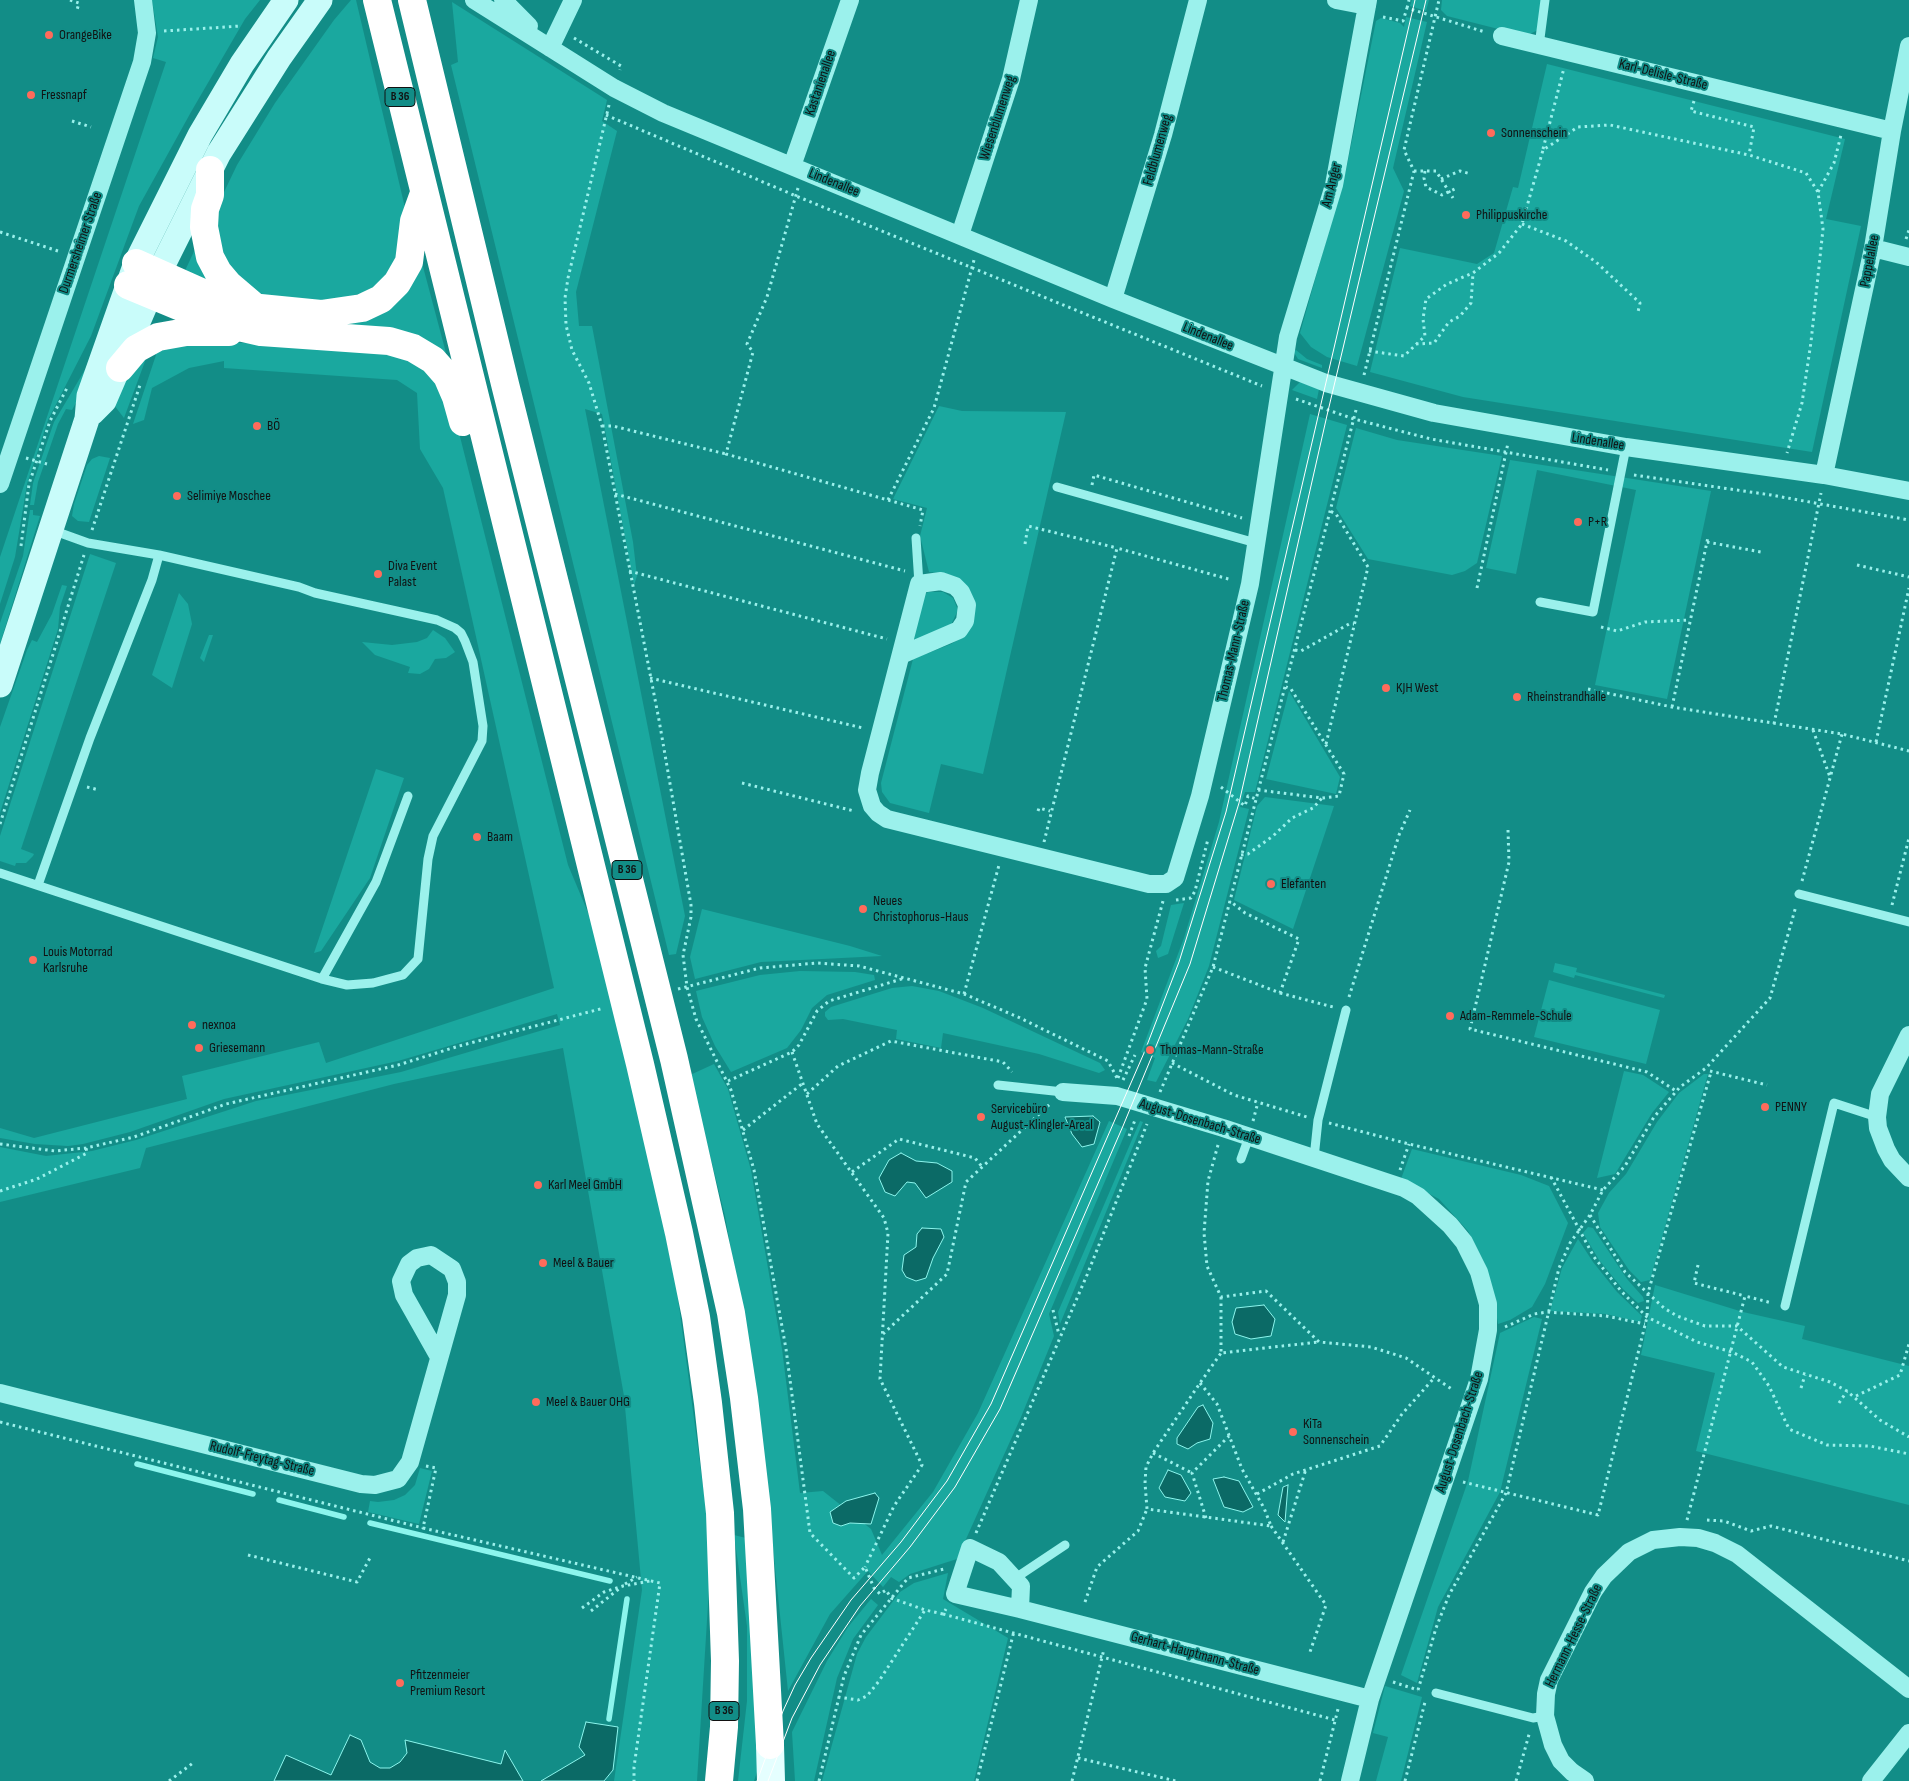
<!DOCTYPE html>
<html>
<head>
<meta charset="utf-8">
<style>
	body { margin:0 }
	canvas { display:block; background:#128d87 }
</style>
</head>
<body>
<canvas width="1909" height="1781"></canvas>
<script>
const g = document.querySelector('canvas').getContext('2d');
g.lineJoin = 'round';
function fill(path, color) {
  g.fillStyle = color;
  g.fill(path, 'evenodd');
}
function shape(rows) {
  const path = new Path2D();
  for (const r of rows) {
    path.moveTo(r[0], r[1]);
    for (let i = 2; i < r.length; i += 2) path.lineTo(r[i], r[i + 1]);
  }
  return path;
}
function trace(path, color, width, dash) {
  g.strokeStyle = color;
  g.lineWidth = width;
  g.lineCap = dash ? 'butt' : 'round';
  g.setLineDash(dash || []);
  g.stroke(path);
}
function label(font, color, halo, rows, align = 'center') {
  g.font = font + ' "Sofia Sans Condensed",sans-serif';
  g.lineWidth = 4;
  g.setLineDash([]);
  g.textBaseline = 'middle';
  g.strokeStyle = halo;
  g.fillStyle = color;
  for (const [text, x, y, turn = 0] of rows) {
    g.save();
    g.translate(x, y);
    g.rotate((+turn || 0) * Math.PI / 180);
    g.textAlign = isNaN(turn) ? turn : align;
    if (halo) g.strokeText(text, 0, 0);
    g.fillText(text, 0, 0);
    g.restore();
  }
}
fill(shape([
	[152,0,260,0,245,19,191,112,139,206,91,336,48,420,27,484,15,557,0,604,0,557,166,62,153,58,158,37],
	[351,0,356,0,406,212,403,249,391,274,369,292,325,301,255,294,217,254,214,213,237,165,275,103,334,20],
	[1412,0,1429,0,1426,11,1410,6],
	[1442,0,1542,0,1538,30,1526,36,1447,16,1441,10],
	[452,2,607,100,602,121,617,131,576,292,579,326,592,326,633,542,637,576,634,585,602,414,585,409,685,916,676,954,669,955,451,65,458,62],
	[1406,17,1427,22,1393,168,1404,191,1357,366,1327,357,1311,347,1300,333,1346,170,1376,21,1381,18,1400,23,1404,27],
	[1547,64,1845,139,1826,219,1861,226,1812,452,1463,397,1370,372,1400,248,1477,264,1494,253,1513,187,1518,188],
	[197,245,214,282,183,275],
	[422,263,446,353,423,339,325,327,339,322],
	[191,341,378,348,422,362,451,401,568,865,592,922,652,1170,677,1291,707,1516,710,1572,697,1781,614,1781,642,1590,624,1396,563,1048,394,1084,146,1148,140,1168,0,1202,0,1147,46,1156,92,1151,136,1140,256,1101,401,1072,560,1025,557,1014,398,1061,224,1099,130,1132,83,1144,68,1146,35,1144,0,1138,0,1128,34,1138,187,1099,182,1076,319,1042,326,1063,554,988,443,488,420,449,417,393,397,380,224,368,224,361,189,368,152,388,144,420,133,424,156,355,156,348],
	[99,346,78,399,72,410,66,409,58,424,38,482,34,505,30,505,33,483,54,422],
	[1296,350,1307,359,1322,365,1322,368,1298,359,1293,351],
	[147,356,124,418,114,405,126,376],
	[1300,382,1319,389,1317,399,1292,390],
	[939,406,962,411,1066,412,983,774,941,764,929,813,890,803,882,792,881,783,913,659,951,644,963,637,974,610,971,593,957,579,940,573,929,572,920,536,927,508,893,499],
	[1310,414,1347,425,1255,792,1245,792,1240,807,1249,809,1209,966,1188,1019,1156,1082,1147,1080,1155,1058,1141,1052,1184,938,1219,822],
	[1356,428,1397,440,1502,456,1477,563,1465,571,1452,575,1368,559,1336,508],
	[99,456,110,458,89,522,78,521,72,516,74,504,87,465,92,459],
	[1510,460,1711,491,1667,699,1595,685,1636,490,1537,470,1516,574,1486,568],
	[30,510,33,510,33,515,40,516,0,644,0,623,23,556],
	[90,554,116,563,21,849,34,854,33,856,26,863,16,863,15,866,0,861,0,836],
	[62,585,67,586,60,607,58,629,0,813,0,727,27,650,32,640,37,642,52,614],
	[928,592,943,592,953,598,958,610,951,625,913,641,909,640,922,596],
	[179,593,188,604,192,624,172,688,152,675],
	[433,630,445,638,455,652,446,658,435,659,429,669,420,674,408,673,410,667,375,655,362,642,392,645,417,642,427,638],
	[209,635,213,635,204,662,200,658],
	[1289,691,1340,777,1336,794,1266,779],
	[376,769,404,778,370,878,321,951,314,953],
	[1265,797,1334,806,1293,929,1234,900,1257,806],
	[1184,903,1168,954,1158,958,1156,951,1161,946,1171,905],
	[702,909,850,946,882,956,761,962,695,979,690,957],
	[1555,963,1577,968,1576,972,1665,995,1664,998,1575,975,1574,978,1553,972],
	[800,971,855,972,874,975,875,980,827,995,812,1008,801,1030,787,1048,731,1072,715,1046,702,1017,696,991,760,975],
	[1549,980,1660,1010,1646,1064,1534,1037],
	[912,986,939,991,983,1008,1100,1063,1105,1070,1099,1073,1039,1054,943,1033,941,1048,896,1039,897,1030,843,1019,828,1020,825,1016,825,1012,831,1007,892,988],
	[714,1064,728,1089,751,1170,782,1349,800,1493,823,1491,871,1529,882,1555,933,1492,978,1413,1109,1121,1127,1129,1049,1314,1054,1336,1021,1417,957,1559,910,1574,899,1582,891,1577,883,1587,868,1571,830,1614,788,1691,757,1396,725,1216,690,1075],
	[1624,1071,1643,1075,1669,1092,1652,1113,1615,1174,1597,1178],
	[1704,1074,1708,1074,1650,1280,1641,1282,1629,1270,1600,1227,1598,1213,1609,1193,1626,1174,1657,1122,1679,1093],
	[1140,1121,1143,1122,1060,1324,1058,1312],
	[1412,1149,1521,1175,1549,1186,1568,1223,1545,1284,1532,1307,1510,1320,1498,1324,1492,1287,1484,1262,1468,1231,1439,1199,1401,1179],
	[1588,1227,1593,1228,1627,1279,1643,1297,1644,1301,1638,1303,1623,1289,1599,1260,1583,1233],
	[1578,1239,1593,1262,1617,1292,1642,1316,1640,1322,1606,1314,1550,1311,1562,1268],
	[1655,1285,1743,1312,1805,1326,1802,1339,1909,1366,1909,1505,1696,1451,1715,1373,1641,1355],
	[1534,1317,1542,1319,1500,1492,1438,1607,1417,1683,1401,1675,1468,1481,1500,1333],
	[420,1468,432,1471,419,1524,368,1512,370,1501,378,1502,394,1500,405,1495,415,1485],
	[734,1535,746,1538,761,1760,754,1781,738,1781,747,1701,747,1626],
	[948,1573,943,1599,1008,1638,974,1781,822,1781,857,1654,866,1637,900,1592,914,1583],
	[871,1599,878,1605,853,1639,837,1678,814,1781,795,1781,792,1732,827,1661,848,1627],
	[1385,1686,1422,1697,1401,1781,1376,1781,1388,1737,1373,1733]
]), '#1aa89f');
const water = shape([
	[1093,1116,1100,1122,1094,1144,1082,1147,1072,1134,1065,1117,1093,1116],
	[901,1153,916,1161,937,1163,952,1171,952,1182,926,1198,915,1183,907,1182,895,1196,885,1192,879,1178,889,1160,901,1153],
	[922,1228,941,1229,944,1237,933,1258,926,1278,916,1281,906,1277,902,1270,904,1255,916,1247,917,1234,922,1228],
	[1264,1305,1275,1319,1271,1336,1251,1339,1235,1334,1232,1322,1236,1308,1264,1305],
	[1203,1405,1213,1423,1210,1439,1197,1443,1188,1449,1177,1444,1177,1438,1198,1407,1203,1405],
	[1168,1470,1181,1475,1191,1493,1185,1501,1165,1497,1159,1488,1168,1470],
	[1224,1477,1239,1481,1253,1507,1243,1512,1224,1507,1213,1479,1224,1477],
	[1288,1485,1285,1522,1278,1515,1283,1487,1288,1485],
	[875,1493,879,1498,871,1524,850,1523,841,1526,833,1523,830,1512,846,1501,875,1493],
	[586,1722,618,1727,613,1770,604,1781,541,1781,585,1755,579,1747,586,1722],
	[350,1735,361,1740,370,1762,380,1768,390,1768,400,1762,407,1753,405,1740,501,1764,505,1750,523,1781,274,1781,286,1755,331,1775,350,1735]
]);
fill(water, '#0b6a66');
trace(water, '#8cf5ed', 1);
trace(shape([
	[137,1464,253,1494],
	[279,1500,344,1517],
	[370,1523,610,1581],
	[609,1719,627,1599]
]), '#8cf5ed', 5.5);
trace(shape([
	[70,0,79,3,77,10],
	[1407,8,1409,0],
	[1383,17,1403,21,1407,8,1485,32],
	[164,31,241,26],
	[574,38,621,66,620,70],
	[1694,101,1691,111,1754,127,1749,155],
	[609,105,568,278,565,298,566,325,572,350,589,383,602,426,659,720,691,905,691,917,683,955,687,987,696,1019,731,1090,754,1170,786,1349,810,1533,854,1578,865,1567,874,1588,880,1594,886,1590,891,1598,925,1610,943,1614,946,1609],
	[606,115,796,196,1262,386],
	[72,121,91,127],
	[1543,149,1564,68],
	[1414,171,1436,171,1453,198],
	[1425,171,1424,178,1426,187,1442,195,1457,188],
	[1441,179,1460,171,1471,174],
	[798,188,767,297,747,344,753,352,726,454,923,510,920,526],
	[1818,192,1834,163,1841,135],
	[1522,224,1566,241,1596,262,1640,303,1638,312],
	[0,232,61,252],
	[1906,239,1909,230],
	[1416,344,1434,343,1449,322,1460,316,1471,303,1473,273],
	[1369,351,1404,356,1425,336,1423,319,1426,299,1447,284,1473,273,1499,253,1522,224,1543,150,1578,127,1610,125,1749,155,1806,173,1818,192,1823,229,1811,342,1802,403,1787,453],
	[1364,375,1414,171,1404,150,1439,0],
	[1296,399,1354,419,1431,439,1608,470],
	[602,426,613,426,726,454],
	[26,458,47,464],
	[1634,475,1771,495,1909,520],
	[1092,485,1094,475,1242,518],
	[615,494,905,571],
	[888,500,934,408,974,260],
	[92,530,141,382],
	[1707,542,1761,552],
	[1025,544,1028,526,1117,548],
	[21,546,29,484,50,421,67,388],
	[1857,565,1909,577],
	[629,571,887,639],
	[1477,588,1508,443],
	[1601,627,1617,631,1645,622,1690,620],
	[1295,650,1301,651,1349,624,1354,624],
	[650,678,863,728],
	[1588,689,1672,707,1842,734,1909,751],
	[1672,707,1708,537],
	[1774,724,1821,493],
	[1813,730,1830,777],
	[1876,742,1909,588],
	[1326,744,1368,567,1336,514,1330,511],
	[742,783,854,811],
	[87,787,99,790],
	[1221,787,1245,806,1248,796,1256,799],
	[1258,790,1322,798,1339,796,1344,774,1291,689,1286,687],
	[1038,811,1039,808,1050,811],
	[0,824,84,555],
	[1508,830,1509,862,1470,1029,1647,1072,1676,1091],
	[1044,842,1117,548,1232,580],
	[1241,855,1248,854,1273,836,1292,818,1313,808,1322,798],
	[1802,881,1842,734],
	[1176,900,1191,898,1195,891,1208,839],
	[1892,905,1909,838],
	[1213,967,1280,993,1299,939,1245,913,1230,901],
	[678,989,760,968,817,963,859,966,964,994,1018,1017,1108,1061,1117,1078],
	[1280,993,1333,1007],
	[964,994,999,865],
	[1349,997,1399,835,1410,810],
	[792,1052,817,1124,884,1218,888,1233,880,1379,922,1465,894,1506,865,1567],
	[1172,1063,1234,1095,1307,1117],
	[1710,1071,1767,1085],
	[1118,1078,1147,999,1145,968,1163,901],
	[1123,1080,1135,1055],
	[728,1081,792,1052,799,1045,817,1011,829,1001,905,978],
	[1160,1092,1213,967,1356,410],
	[807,1094,838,1066,891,1041,1003,1062,1012,1072],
	[1253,1121,1258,1102],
	[1329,1123,1409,1144,1603,1190],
	[743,1130,803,1083],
	[1129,1136,1135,1120],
	[0,1144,55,1151,86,1148,134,1137,226,1104,398,1065,459,1046,604,1008],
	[1218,1145,1208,1181,1204,1233,1207,1266,1221,1297,1266,1291,1319,1342,1371,1347,1406,1358,1453,1390],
	[1400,1170,1409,1144],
	[852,1172,899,1139,975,1158,983,1168],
	[1551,1177,1594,1257,1621,1291,1647,1317,1697,1342,1732,1352,1752,1362,1769,1386,1789,1429,1827,1445,1870,1446,1909,1454],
	[0,1191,37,1179,87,1153,86,1148],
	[1590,1215,1625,1272,1664,1308,1677,1316,1705,1326,1737,1326,1783,1367,1830,1382,1847,1391,1880,1420,1909,1437],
	[1698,1265,1694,1283,1745,1296],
	[1221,1297,1221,1353,1318,1342],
	[1053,1310,1059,1335],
	[1505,1327,1534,1314,1547,1312,1606,1316,1645,1324],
	[883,1334,947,1274,966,1182,1050,1104],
	[1200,1383,1217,1404,1242,1469,1264,1508,1271,1526,1147,1509,1145,1483,1146,1467,1153,1453,1200,1383,1221,1353],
	[1801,1388,1805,1375],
	[1856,1396,1900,1375,1909,1344],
	[1839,1403,1847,1391],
	[0,1422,423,1528],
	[1153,1453,1192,1473],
	[426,1466,436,1468,423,1528,660,1583,634,1767,634,1781],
	[1463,1482,1598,1515,1647,1317,1648,1293,1711,1072],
	[1257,1494,1293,1474,1380,1446,1402,1414,1435,1377],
	[1206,1518,1192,1473,1229,1436],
	[1687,1520,1745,1296,1772,1303],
	[1707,1520,1724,1521,1751,1531,1771,1526,1909,1561],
	[1271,1526,1326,1605,1310,1652],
	[976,1533,1087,1275,1147,1124],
	[1283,1542,1306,1469],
	[248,1555,357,1582,371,1556],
	[625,1584,637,1577],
	[1085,1602,1097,1567,1138,1531,1147,1509],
	[582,1608,604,1592,623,1586,650,1581],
	[591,1611,620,1588],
	[943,1614,1335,1720],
	[1393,1682,1418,1690],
	[1418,1690,1436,1628,1449,1595,1506,1493,1559,1268,1570,1243,1590,1215,1603,1190,1625,1166,1654,1117,1680,1087,1706,1068,1770,998,1796,906],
	[838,1697,858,1700,867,1696,879,1681,925,1610],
	[1078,1758,1176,1781],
	[169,1781,193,1763],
	[819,1781,844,1676,861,1635,908,1578,944,1569],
	[977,1781,1014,1631],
	[1072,1781,1104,1649],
	[1320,1781,1338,1709],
	[1405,1781,1425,1702],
	[1516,1781,1530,1731]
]), '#9bf1ec', 3, [2.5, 4]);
trace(shape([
	[1539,46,1545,0],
	[1057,487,1256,543],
	[916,538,919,584],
	[1540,602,1593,612,1626,447],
	[0,873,322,979,347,985,373,983,403,975,418,959,428,859,433,836,482,741,483,726,473,662,465,641,461,633,455,628,437,620,315,593,299,587,159,555,88,543,52,530],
	[38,885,90,738,152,580,159,555],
	[1799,894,1909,922],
	[322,979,376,882,408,796],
	[998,1085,1063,1092],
	[1314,1158,1318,1120,1346,1010],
	[1241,1159,1249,1137],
	[1785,1306,1834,1103,1877,1117],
	[1014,1579,1065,1545],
	[1436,1693,1533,1718,1545,1716]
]), '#9bf1ec', 9);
trace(shape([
	[474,0,614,88,663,113,1113,299,1326,383,1434,413,1626,447,1824,475,1909,491],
	[503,0,529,26],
	[1336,0,1367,6],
	[1502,36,1892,131],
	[550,48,573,0],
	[792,166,850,0],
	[960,235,1011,79,1029,0],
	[1873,248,1909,257],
	[1113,299,1163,135,1198,0],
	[1824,475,1873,248,1892,131,1909,46],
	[0,484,142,62,147,33,143,0],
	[901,655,959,630,965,621,967,605,961,592,955,586,941,581,919,584,870,773,867,790,872,806,878,813,887,819,1149,884,1166,884,1175,878,1200,796,1250,584,1288,337,1334,185,1368,0],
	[1909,1035,1880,1094,1877,1117,1878,1128,1886,1149,1892,1160,1909,1178],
	[1063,1092,1117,1096,1223,1128,1404,1188,1418,1196,1450,1225,1464,1242,1479,1272,1488,1304,1488,1330,1479,1379,1370,1699,1350,1781],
	[0,1393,361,1484,375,1485,398,1479,410,1462,457,1295,457,1282,452,1269,431,1255,417,1258,409,1264,401,1281,404,1295,439,1357],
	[970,1548,999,1562,1021,1586,1020,1609,955,1594,970,1548],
	[1020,1609,1370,1699],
	[1585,1781,1572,1772,1561,1761,1553,1745,1545,1716,1546,1694,1549,1680,1593,1592,1604,1576,1629,1552,1653,1540,1680,1537,1698,1538,1715,1543,1737,1554,1909,1689],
	[1871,1781,1909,1733]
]), '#9bf1ec', 18);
trace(shape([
	[92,413,104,401,159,273,219,153,279,58,320,0],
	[0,685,87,419,89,396,136,263,200,135,242,64,286,0]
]), '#c9fcfa', 25);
trace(shape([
	[770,1745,771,1781]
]), '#e5ffff', 28);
trace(shape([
	[377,0,640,1064,679,1233,696,1317,708,1403,720,1513,725,1661,724,1727,719,1781],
	[412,0,505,384,674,1059,731,1313,744,1398,757,1509,770,1745],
	[210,170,210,195,205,209,204,227,210,257,218,272,229,285,256,308],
	[136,263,230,305,321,314,362,308,381,299,397,283,409,262,414,221,423,196],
	[128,285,217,322,261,332,389,341,413,348,433,360,447,376,456,397,463,422],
	[120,368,136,349,158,337,186,332,229,332]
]), '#fff', 28);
trace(shape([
	[757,1781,783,1711,795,1685,811,1658,851,1600,901,1542,947,1481,991,1404,1144,1053,1179,962,1226,812,1415,0],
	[768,1781,792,1718,820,1665,860,1606,910,1547,955,1487,1000,1409,1123,1126,1190,964,1239,803,1328,411,1426,0]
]), '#fff', 1);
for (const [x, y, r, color] of [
	[49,35,5,"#ff6b5b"],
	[31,95,5,"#ff6b5b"],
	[1491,133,5,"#ff6b5b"],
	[1466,215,5,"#ff6b5b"],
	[257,426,5,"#ff6b5b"],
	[177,496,5,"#ff6b5b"],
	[1578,522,5,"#ff6b5b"],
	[378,574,5,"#ff6b5b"],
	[1386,688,5,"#ff6b5b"],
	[1517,697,5,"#ff6b5b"],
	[477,837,5,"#ff6b5b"],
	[1271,884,5,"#ff6b5b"],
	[863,909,5,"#ff6b5b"],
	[33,960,5,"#ff6b5b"],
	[1450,1016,5,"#ff6b5b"],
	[192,1025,5,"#ff6b5b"],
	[199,1048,5,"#ff6b5b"],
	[1150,1050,5,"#ff6b5b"],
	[1765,1107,5,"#ff6b5b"],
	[981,1117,5,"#ff6b5b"],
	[538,1185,5,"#ff6b5b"],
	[543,1263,5,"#ff6b5b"],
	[536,1402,5,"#ff6b5b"],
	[1293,1432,5,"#ff6b5b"],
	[400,1683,5,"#ff6b5b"]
]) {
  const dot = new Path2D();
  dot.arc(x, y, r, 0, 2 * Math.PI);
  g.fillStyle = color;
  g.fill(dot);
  trace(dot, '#128d87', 2);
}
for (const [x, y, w] of [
	[400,97,30],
	[627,870,30],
	[724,1711,30]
]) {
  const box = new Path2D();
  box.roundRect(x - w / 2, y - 9.5, w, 19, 4);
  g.fillStyle = '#128d87';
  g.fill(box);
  trace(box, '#111', 1);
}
label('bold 12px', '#111', null, [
	["B 36",400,97],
	["B 36",627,870],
	["B 36",724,1711]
]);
label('14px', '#111', '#128d87', [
	["OrangeBike",59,35],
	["Fressnapf",41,95],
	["Sonnenschein",1501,133],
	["Philippuskirche",1476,215],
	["BÖ",267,426],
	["Selimiye Moschee",187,496],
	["P+R",1588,522],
	["Diva Event",388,566],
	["Palast",388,582],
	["KJH West",1396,688],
	["Rheinstrandhalle",1527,697],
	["Baam",487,837],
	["Elefanten",1281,884],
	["Neues",873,901],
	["Christophorus-Haus",873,917],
	["Louis Motorrad",43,952],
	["Karlsruhe",43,968],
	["Adam-Remmele-Schule",1460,1016],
	["nexnoa",202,1025],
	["Griesemann",209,1048],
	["Thomas-Mann-Straße",1160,1050],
	["PENNY",1775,1107],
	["Servicebüro",991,1109],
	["August-Klingler-Areal",991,1125],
	["Karl Meel GmbH",548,1185],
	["Meel & Bauer",553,1263],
	["Meel & Bauer OHG",546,1402],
	["KiTa",1303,1424],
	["Sonnenschein",1303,1440],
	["Pfitzenmeier",410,1675],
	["Premium Resort",410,1691]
], 'left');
label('14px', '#111', '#128d87', [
	["Karl-Delisle-Straße",1663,75,14],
	["Kastanienallee",821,83,-71],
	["Wiesenblumenweg",998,118,-72],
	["Feldblumenweg",1158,150,-74],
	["Lindenallee",834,183,22],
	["Am Anger",1332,185,-76],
	["Durmersheimer Straße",81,243,-71],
	["Pappelallee",1870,261,-79],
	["Lindenallee",1208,337,22],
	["Lindenallee",1598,442,9],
	["Thomas-Mann-Straße",1234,651,-77],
	["August-Dosenbach-Straße",1200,1122,17],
	["August-Dosenbach-Straße",1460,1432,-72],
	["Rudolf-Freytag-Straße",262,1459,14],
	["Hermann-Hesse-Straße",1574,1636,-64],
	["Gerhart-Hauptmann-Straße",1195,1654,15]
]);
</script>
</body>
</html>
